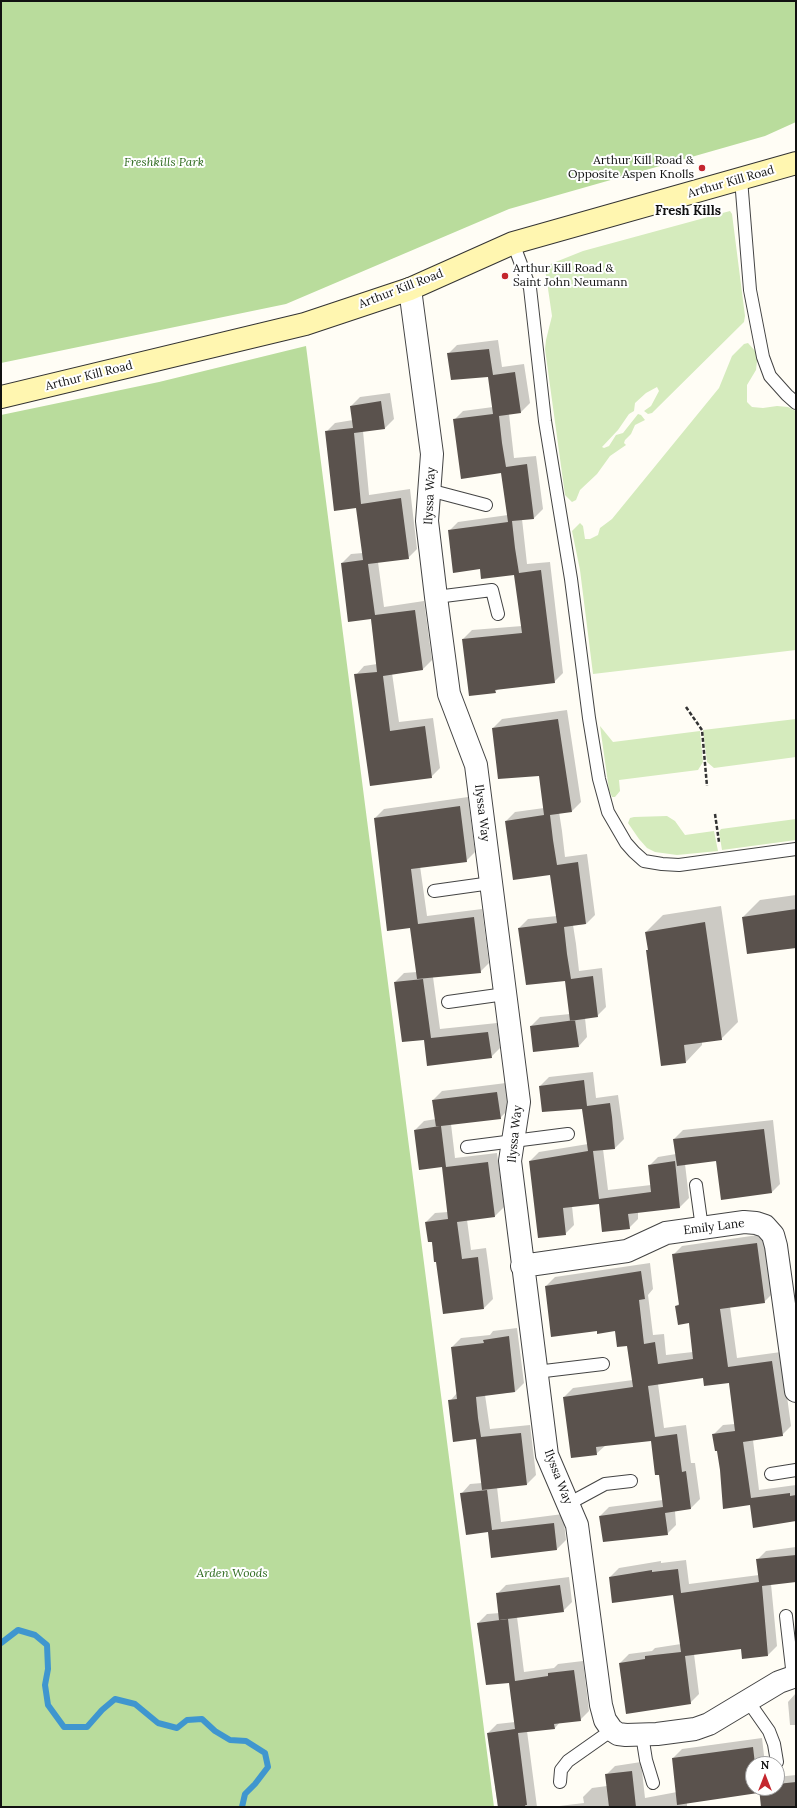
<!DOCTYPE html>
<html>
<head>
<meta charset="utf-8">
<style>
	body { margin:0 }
	#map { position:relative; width:797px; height:1808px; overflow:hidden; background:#fffdf5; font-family:Lora,serif }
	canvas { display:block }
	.frame { position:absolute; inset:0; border:2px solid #111; pointer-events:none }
	.north { position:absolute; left:745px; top:1756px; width:40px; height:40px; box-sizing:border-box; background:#fff; border:1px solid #a0a0a0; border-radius:50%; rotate:0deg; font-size:11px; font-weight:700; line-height:16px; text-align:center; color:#111 }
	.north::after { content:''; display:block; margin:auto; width:14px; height:18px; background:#c4262e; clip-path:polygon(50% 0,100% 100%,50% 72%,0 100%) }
</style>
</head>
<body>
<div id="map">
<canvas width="797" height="1808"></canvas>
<div class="frame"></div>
<div class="north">N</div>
</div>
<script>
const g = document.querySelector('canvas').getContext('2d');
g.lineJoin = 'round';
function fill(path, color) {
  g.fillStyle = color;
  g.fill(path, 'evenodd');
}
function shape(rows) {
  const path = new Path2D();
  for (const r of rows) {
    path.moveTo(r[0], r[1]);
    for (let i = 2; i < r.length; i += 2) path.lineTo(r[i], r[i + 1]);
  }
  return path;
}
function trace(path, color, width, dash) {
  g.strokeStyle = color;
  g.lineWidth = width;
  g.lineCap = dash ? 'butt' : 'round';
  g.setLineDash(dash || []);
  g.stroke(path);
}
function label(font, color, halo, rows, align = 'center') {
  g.font = font + ' Lora,serif';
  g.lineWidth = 4;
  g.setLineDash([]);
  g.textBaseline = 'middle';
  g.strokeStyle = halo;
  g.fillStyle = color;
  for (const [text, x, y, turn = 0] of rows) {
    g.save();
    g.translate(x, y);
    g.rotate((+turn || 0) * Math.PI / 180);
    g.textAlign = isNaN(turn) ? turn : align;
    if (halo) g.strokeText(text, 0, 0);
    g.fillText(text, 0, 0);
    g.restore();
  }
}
fill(shape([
	[730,211,732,214,745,316,744,322,652,413,648,414,644,411,651,406,659,391,657,387,646,393,635,403,634,411,629,414,618,430,602,447,604,448,609,446,616,435,623,433,638,414,641,415,645,420,635,425,631,434,625,440,624,443,626,445,610,456,597,474,580,490,576,500,572,502,565,495,545,349,546,340,552,316,546,275,543,267,583,251],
	[748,343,756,352,757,361,756,370,747,385,747,402,752,407,763,408,777,406,788,407,796,411,796,650,593,674,580,570,572,531,580,523,583,526,585,539,590,539,598,535,600,528,612,519,719,388,732,356,744,344],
	[796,719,796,757,714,768,707,762,703,730],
	[600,726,613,742,700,731,703,762,698,770,619,780,620,791,615,797,612,797,609,790],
	[667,816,675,821,685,835,714,831,718,851,677,855,655,852,647,848,639,839,628,823,630,818,634,817],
	[796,819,796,840,722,850,719,832,721,829]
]), '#d5ebbd');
fill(shape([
	[1,1,796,1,796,122,765,136,509,209,286,304,1,363],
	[306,346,494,1807,1,1807,1,415,159,382]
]), '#b9dc9c');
fill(shape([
	[498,340,502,367,524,364,530,403,521,412,509,414,514,458,536,456,543,509,534,518,522,519,527,564,550,562,563,673,554,682,498,689,495,692,463,639,472,630,522,626,515,574,480,568,449,531,458,522,508,515,502,472,454,420,463,411,493,407,489,376,448,354,457,345],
	[390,393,394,419,385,428,363,431,369,495,410,489,417,549,408,558,378,562,384,607,424,601,432,660,423,669,392,673,399,722,433,718,440,768,431,777,371,785,356,675,364,666,377,664,371,618,342,563,351,554,363,553,357,507,326,432,335,423,353,420,351,406,360,397],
	[567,710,581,802,572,811,559,812,562,831,565,857,587,854,595,915,586,924,573,925,576,944,579,971,602,968,606,1007,597,1016,585,1018,587,1037,579,1046,531,1026,540,1017,570,1014,566,980,519,928,528,919,557,916,551,874,506,821,515,812,544,808,540,774,493,728,502,719],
	[468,797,475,852,466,861,420,866,427,916,482,909,489,963,480,972,433,977,440,1029,497,1023,500,1048,491,1057,425,1038,395,982,404,973,417,972,411,927,375,818,384,809],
	[796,895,796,947,743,917,760,900],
	[721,906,738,1022,721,1039,702,1042,702,1045,686,1062,647,950,649,949,646,932,663,915],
	[593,1072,596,1098,618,1095,624,1139,615,1148,603,1149,608,1190,651,1185,649,1166,658,1157,676,1154,674,1139,683,1130,773,1120,780,1184,771,1193,717,1160,685,1164,689,1198,680,1207,638,1212,638,1219,629,1228,600,1203,572,1206,574,1225,565,1234,530,1161,539,1152,588,1144,583,1107,540,1086,549,1077],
	[506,1083,509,1109,500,1118,451,1124,455,1158,497,1153,504,1207,495,1216,467,1220,471,1250,486,1248,493,1299,484,1308,437,1261,426,1222,435,1213,448,1212,443,1166,415,1130,424,1121,436,1119,433,1100,442,1091],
	[765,1234,773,1293,764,1302,730,1307,737,1358,781,1352,791,1426,782,1435,753,1440,759,1490,796,1485,796,1521,750,1504,721,1470,714,1434,723,1425,735,1424,729,1382,703,1377,658,1384,664,1428,686,1425,691,1463,695,1463,700,1499,691,1508,675,1511,676,1525,667,1534,600,1516,609,1507,663,1500,660,1474,652,1440,606,1445,596,1454,564,1397,573,1388,633,1380,628,1345,616,1330,598,1330,546,1286,555,1277,650,1263,653,1289,648,1295,653,1335,664,1334,666,1355,693,1352,689,1322,676,1306,680,1303,673,1255,682,1246],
	[517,1328,524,1383,515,1392,485,1395,490,1429,530,1425,536,1475,527,1484,497,1487,501,1522,563,1514,566,1540,557,1549,489,1531,462,1493,470,1484,482,1483,477,1438,450,1401,457,1393,452,1347,461,1338,490,1335,493,1331],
	[796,1547,796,1581,771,1584,777,1646,768,1655,742,1648,694,1654,699,1694,690,1703,620,1663,629,1654,652,1651,655,1648,681,1644,674,1594,610,1577,619,1568,661,1561,661,1563,686,1560,689,1584,759,1575,757,1560,766,1551],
	[569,1577,572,1602,563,1611,517,1617,524,1672,554,1668,558,1664,583,1661,589,1711,580,1720,560,1722,555,1728,527,1731,537,1807,498,1807,488,1733,497,1724,515,1722,510,1681,478,1623,487,1614,500,1613,497,1594,506,1585],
	[796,1693,796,1738,795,1725,790,1725,788,1702],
	[762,1738,765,1764,753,1764,753,1788,777,1788,777,1777,796,1775,796,1807,762,1807,760,1790,706,1799,687,1803,687,1807,551,1807,584,1803,583,1797,592,1788,607,1786,606,1775,615,1766,641,1762,645,1798,677,1792,673,1758,682,1749]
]), '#0003');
trace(shape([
	[1,1643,18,1630,35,1635,47,1645,48,1669,45,1685,48,1705,64,1727,87,1727,102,1710,115,1699,135,1704,158,1723,177,1728,187,1720,202,1719,215,1731,230,1740,246,1741,265,1753,268,1767,255,1784,245,1794,242,1807]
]), '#3f96cf', 6);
fill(shape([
	[489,349,493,375,515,372,521,413,499,416,502,443,506,467,527,464,534,519,512,521,515,548,519,573,541,570,555,683,495,690,496,693,469,696,462,639,522,633,514,575,481,579,480,569,453,573,448,530,508,522,501,473,461,479,453,419,493,414,488,377,451,380,447,353],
	[381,401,385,429,354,433,361,504,401,498,409,559,368,564,375,615,415,610,423,670,383,676,390,731,425,726,432,778,370,786,354,674,377,672,371,619,348,622,341,563,363,560,356,508,334,511,325,431,353,428,350,406],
	[558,719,572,812,550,815,553,840,557,865,578,862,586,924,564,927,567,954,571,979,593,976,598,1017,570,1021,565,981,526,985,518,928,557,923,550,875,513,880,505,821,544,815,539,776,498,779,492,728],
	[460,806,467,862,411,869,418,924,474,917,481,973,417,979,410,928,387,931,374,818],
	[796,909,796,948,747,954,742,917],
	[705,922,722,1040,684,1045,686,1063,661,1066,646,950,648,950,645,932],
	[423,979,431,1038,488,1032,492,1058,427,1066,424,1040,402,1042,394,982],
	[575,1020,579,1047,533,1052,530,1026],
	[584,1080,587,1106,610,1103,612,1117,615,1149,593,1151,599,1199,651,1192,648,1165,675,1161,680,1208,628,1214,630,1229,602,1232,599,1204,563,1208,566,1235,538,1238,529,1161,588,1151,582,1109,542,1112,539,1086],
	[497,1092,501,1119,441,1126,446,1167,488,1162,495,1217,457,1222,462,1259,478,1257,484,1309,443,1314,436,1262,434,1262,432,1242,428,1242,425,1222,448,1219,442,1167,419,1170,414,1130,440,1126,436,1127,432,1100],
	[764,1129,772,1193,721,1200,716,1161,677,1166,673,1139],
	[757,1243,765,1303,720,1309,728,1367,772,1361,783,1436,743,1442,751,1498,790,1493,790,1496,796,1495,796,1521,753,1528,750,1505,723,1509,720,1470,717,1451,715,1451,712,1434,735,1431,729,1383,704,1386,703,1378,648,1386,655,1437,677,1434,682,1472,686,1471,691,1509,665,1513,668,1535,603,1542,599,1516,663,1507,659,1475,655,1475,651,1441,596,1447,597,1455,571,1458,563,1397,633,1387,627,1346,617,1347,615,1331,597,1334,597,1331,551,1337,545,1286,641,1271,645,1299,639,1300,644,1344,655,1342,658,1364,693,1359,689,1323,678,1325,675,1306,679,1305,672,1254],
	[509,1336,515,1392,476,1397,478,1418,481,1437,521,1433,527,1485,482,1490,476,1439,453,1442,448,1400,457,1399,451,1347,484,1343,483,1340],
	[487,1490,492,1530,554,1523,557,1550,491,1558,488,1532,466,1535,460,1493],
	[796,1555,796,1582,762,1586,768,1656,742,1659,741,1649,685,1656,691,1704,626,1714,619,1663,645,1659,645,1656,681,1652,673,1595,612,1603,609,1577,652,1570,652,1572,678,1569,681,1593,759,1582,756,1559],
	[560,1585,564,1612,499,1620,496,1593],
	[508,1619,515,1681,548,1676,548,1673,574,1670,581,1721,554,1724,555,1729,518,1733,527,1805,525,1805,526,1807,498,1807,487,1733,515,1729,509,1683,486,1685,477,1623],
	[753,1747,755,1764,753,1764,753,1788,758,1788,758,1793,677,1805,672,1758],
	[632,1771,636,1807,609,1807,605,1774],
	[796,1782,796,1807,761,1807,759,1788,777,1788,777,1784]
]), '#5a524d');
const lane = shape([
	[741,179,750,290,763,357,770,376,787,395,796,403],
	[513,243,530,288,545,421,571,579,589,718,599,779,608,812,626,843,634,852,644,861,662,864,679,865,796,849],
	[429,490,486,505],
	[436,597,492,590,498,614],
	[434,891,491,883],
	[448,1002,505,994],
	[467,1147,568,1134],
	[696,1185,702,1228],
	[536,1372,603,1364],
	[771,1474,796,1470],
	[568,1504,605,1484,631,1481],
	[786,1616,793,1677],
	[748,1701,769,1731,774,1744,777,1762],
	[642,1735,646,1760,653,1783],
	[560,1782,561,1770,568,1761,612,1730]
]);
const street = shape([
	[410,289,432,454,427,521,436,597,449,694,476,765,519,1102,510,1161,547,1455,577,1525,601,1705,605,1720,612,1730,618,1734,626,1735,657,1734,695,1729,709,1724,779,1682,796,1676],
	[522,1266,627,1251,666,1233,744,1222,756,1223,765,1226,773,1235,776,1246,796,1391]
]);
const secondary = shape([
	[1,397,305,324,410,289,513,243,796,163]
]);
trace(lane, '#444', 14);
trace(street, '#444', 24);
trace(secondary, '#333', 24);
trace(shape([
	[686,707,702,730,707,786],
	[715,814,719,842]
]), '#333', 2.5, [4, 2]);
trace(lane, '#fff', 12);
trace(street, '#fff', 22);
trace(secondary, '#fff6b0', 22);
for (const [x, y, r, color] of [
	[702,168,4,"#c4262e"],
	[505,276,4,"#c4262e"]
]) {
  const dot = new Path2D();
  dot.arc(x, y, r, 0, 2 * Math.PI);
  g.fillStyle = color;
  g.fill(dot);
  trace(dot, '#fff', 1.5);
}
label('12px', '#111', '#fff', [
	["Arthur Kill Road &",694,161],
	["Opposite Aspen Knolls",694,175],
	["Arthur Kill Road &",513,269,"left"],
	["Saint John Neumann",513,283,"left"]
], 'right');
label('italic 12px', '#2f6b1f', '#fff', [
	["Freshkills Park",164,163],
	["Arden Woods",232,1574]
]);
label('12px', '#111', '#fff', [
	["Arthur Kill Road",731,182,-16],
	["Arthur Kill Road",401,289,-21],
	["Arthur Kill Road",89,376,-14],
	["Ilyssa Way",430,496,-87],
	["Ilyssa Way",482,813,83],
	["Ilyssa Way",515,1134,-84],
	["Emily Lane",714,1227,-7],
	["Ilyssa Way",558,1477,69]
]);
label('bold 13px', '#111', '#fff', [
	["Fresh Kills",688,211]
]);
</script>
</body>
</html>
